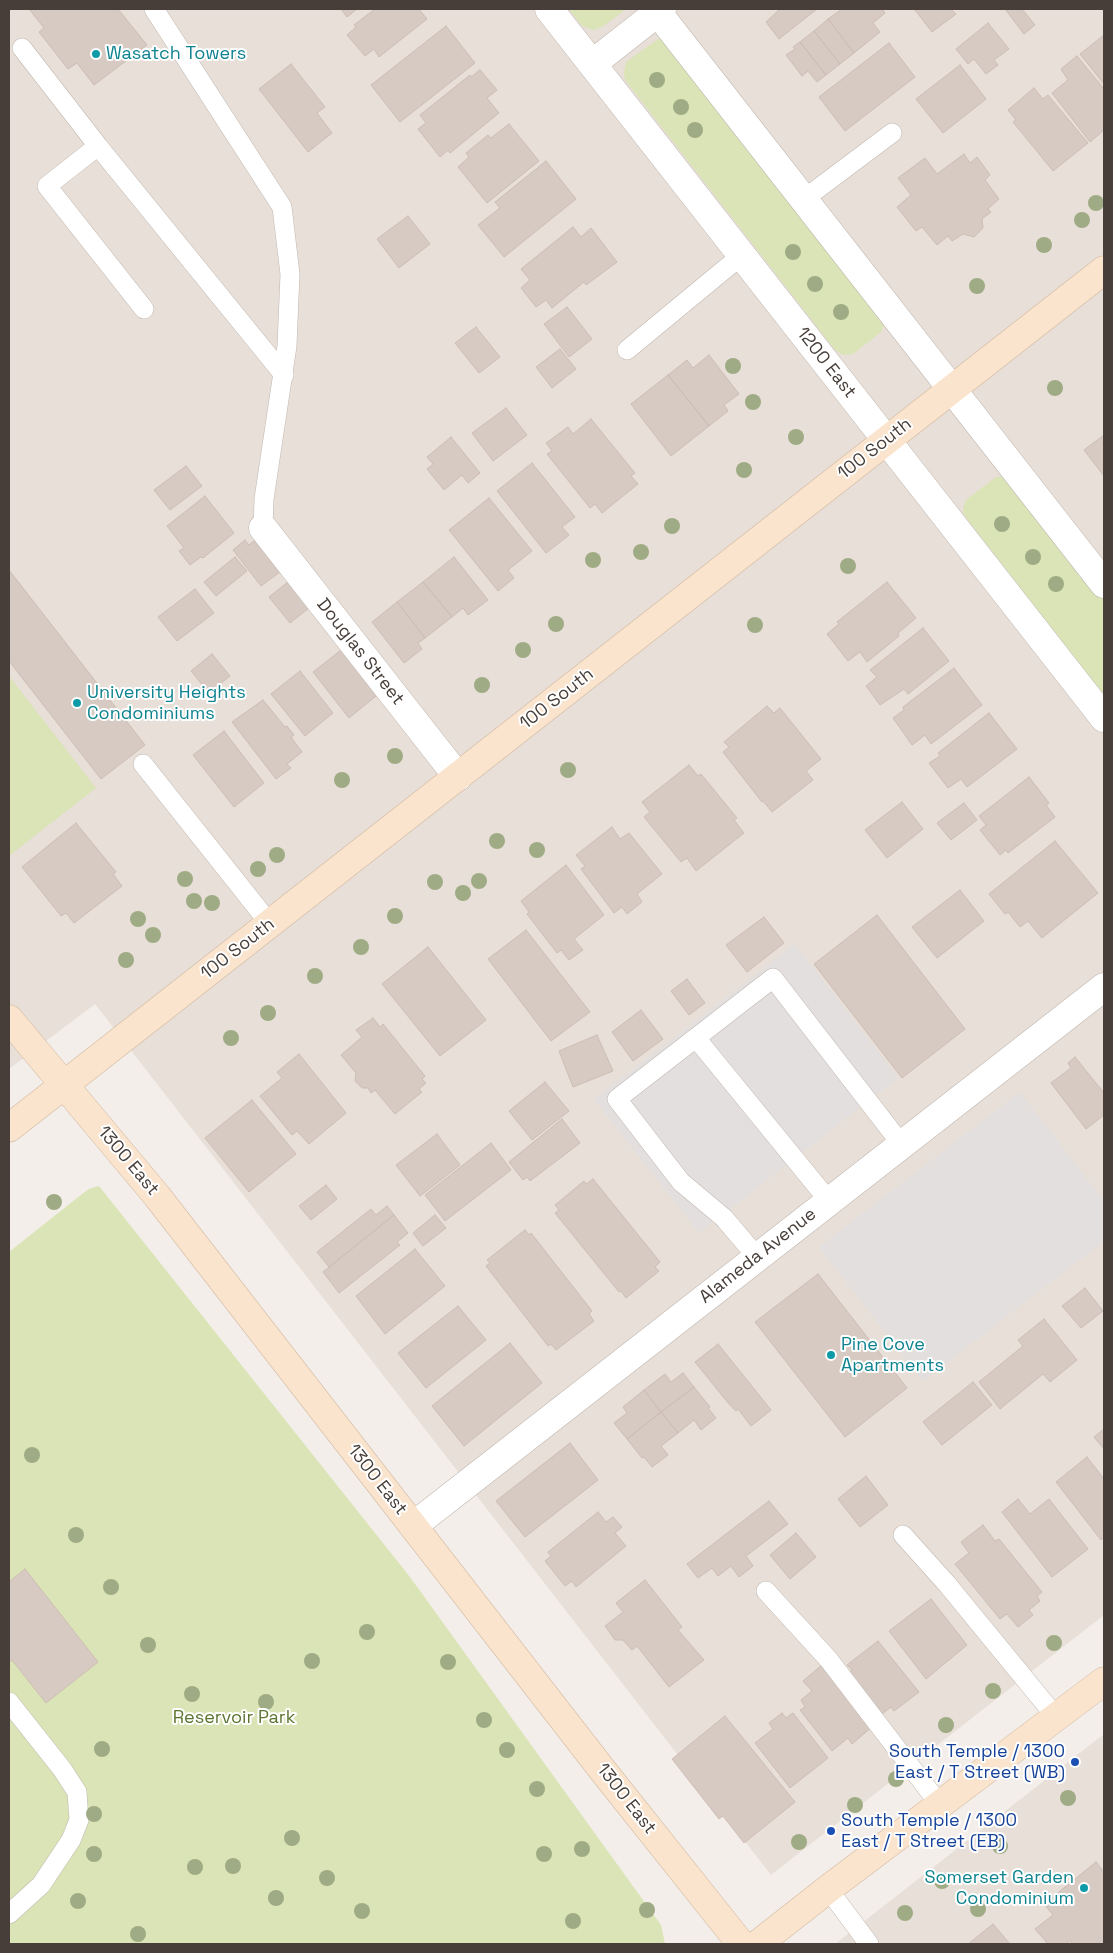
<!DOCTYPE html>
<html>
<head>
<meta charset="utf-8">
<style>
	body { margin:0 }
	#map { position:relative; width:1113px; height:1953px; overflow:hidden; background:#f3eeea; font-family:"Space Grotesk",sans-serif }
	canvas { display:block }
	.frame { position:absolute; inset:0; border:10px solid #473e39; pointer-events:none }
</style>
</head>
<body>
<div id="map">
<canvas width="1113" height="1953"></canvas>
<div class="frame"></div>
</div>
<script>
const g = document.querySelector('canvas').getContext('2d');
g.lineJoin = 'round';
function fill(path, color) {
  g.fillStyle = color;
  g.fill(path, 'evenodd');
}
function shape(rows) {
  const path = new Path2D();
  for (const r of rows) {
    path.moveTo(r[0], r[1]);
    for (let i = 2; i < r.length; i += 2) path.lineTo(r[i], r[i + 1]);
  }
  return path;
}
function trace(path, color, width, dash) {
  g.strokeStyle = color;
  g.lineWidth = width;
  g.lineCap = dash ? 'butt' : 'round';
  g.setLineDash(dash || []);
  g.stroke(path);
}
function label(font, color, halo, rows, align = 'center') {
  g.font = font + ' "Space Grotesk",sans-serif';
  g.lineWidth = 4;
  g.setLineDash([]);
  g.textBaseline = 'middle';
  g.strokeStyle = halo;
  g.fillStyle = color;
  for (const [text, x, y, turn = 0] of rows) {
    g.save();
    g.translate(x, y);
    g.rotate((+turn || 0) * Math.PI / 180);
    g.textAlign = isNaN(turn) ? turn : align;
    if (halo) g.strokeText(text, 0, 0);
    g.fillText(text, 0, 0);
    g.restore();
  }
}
fill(shape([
	[9,9,1104,9,1104,1615,771,1875,95,1004,9,1069],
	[1104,1734,1104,1944,835,1944]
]), '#e7dfd8');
fill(shape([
	[569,9,626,9,602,27,593,30,582,26],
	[658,39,666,39,885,324,881,332,853,354,843,355,835,350,625,80,624,72,626,62],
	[1005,476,1104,597,1104,696,964,515,963,508,966,500,996,477],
	[9,676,96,788,9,856],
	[99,1186,410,1577,661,1925,665,1944,9,1944,9,1252,82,1194,89,1189]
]), '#dbe4b6');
fill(shape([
	[795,944,898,1078,699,1233,594,1099],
	[1020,1092,1104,1201,1104,1241,923,1381,819,1247]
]), '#e2dfde');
const building = shape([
	[29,9,118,9,147,45,94,85,77,63,68,69,39,32,44,28,29,9],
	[341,9,357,9,347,17,341,9],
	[375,9,419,9,427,19,379,57,374,49,365,56,347,35,356,27,354,25,375,9],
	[780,9,817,9,779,39,766,22,780,9],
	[842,9,858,9,860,10,862,9,882,9,885,13,873,23,880,32,854,53,828,19,842,9],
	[917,9,951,9,956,14,932,32,915,10,917,9],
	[1005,9,1022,9,1035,25,1024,34,1005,9],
	[828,19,854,53,840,64,814,31,828,19],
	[988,23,1009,49,994,60,998,65,986,74,974,59,968,64,956,49,988,23],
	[446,26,475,63,400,122,371,85,446,26],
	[814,31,840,64,826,75,800,42,814,31],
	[1104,35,1104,84,1080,54,1104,35],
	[800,42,826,75,817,82,808,71,802,76,786,55,795,49,793,47,800,42],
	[889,43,915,77,845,131,819,97,889,43],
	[1077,56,1104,89,1104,130,1090,142,1052,93,1068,80,1061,69,1077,56],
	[291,64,325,107,317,113,332,133,308,152,259,89,291,64],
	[960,65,986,99,943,133,916,99,960,65],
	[480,70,497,90,487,98,499,113,450,153,448,150,440,157,418,129,426,123,420,115,470,75,471,77,480,70],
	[1034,88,1043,99,1048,95,1088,143,1053,171,1013,122,1016,120,1008,110,1034,88],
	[509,124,539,161,487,203,458,167,469,157,466,153,488,135,491,138,509,124],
	[964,154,970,163,977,157,990,175,985,180,999,199,988,209,991,212,982,219,983,228,974,237,963,234,952,241,948,236,937,245,922,227,916,231,897,207,911,195,898,178,925,158,937,174,964,154],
	[546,161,576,199,504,257,478,225,500,208,495,202,546,161],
	[408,216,430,244,399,268,377,239,408,216],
	[573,227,581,237,591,228,617,262,586,285,584,282,552,308,546,300,536,307,521,288,530,280,521,269,573,227],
	[567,307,592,339,569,357,544,324,567,307],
	[476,327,500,357,479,373,455,343,476,327],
	[560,349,576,369,552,388,536,367,560,349],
	[709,355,739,394,724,405,728,411,709,426,668,375,687,360,693,368,709,355],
	[668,375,709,426,671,456,631,404,668,375],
	[506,408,527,435,493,461,472,433,506,408],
	[591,419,635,473,631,476,638,484,602,513,595,504,590,508,547,454,552,451,546,443,568,427,573,434,591,419],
	[1104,435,1104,476,1084,450,1104,435],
	[451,437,480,473,468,483,462,475,444,490,427,469,433,464,427,457,451,437],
	[532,463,575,517,562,527,569,535,546,553,497,491,532,463],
	[186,466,202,486,170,510,154,490,186,466],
	[205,496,234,533,203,558,201,557,190,565,179,551,184,548,167,526,205,496],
	[489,498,532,551,508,570,514,578,498,591,449,530,489,498],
	[245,540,249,545,255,540,280,572,261,586,233,550,245,540],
	[235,557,247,571,216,596,204,582,235,557],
	[454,557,488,600,468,615,463,608,452,617,423,582,454,557],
	[9,570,145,745,101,779,9,661,9,570],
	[293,578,314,604,290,623,269,597,293,578],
	[423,582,452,617,425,638,397,602,423,582],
	[887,582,916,618,898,633,899,636,867,662,860,652,848,661,827,634,839,624,837,622,887,582],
	[195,589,214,613,177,641,158,617,195,589],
	[397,602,425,638,418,643,422,649,404,663,372,622,397,602],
	[923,628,949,661,908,694,904,689,880,705,866,686,877,677,870,670,923,628],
	[345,647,381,692,349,718,313,672,345,647],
	[212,654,230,676,209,693,191,671,212,654],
	[954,668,982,705,931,744,925,735,912,745,893,718,904,710,903,707,954,668],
	[300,671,333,713,305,736,271,694,300,671],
	[263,700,285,727,287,726,294,735,291,737,302,752,287,764,291,768,276,779,232,722,263,700],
	[767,706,774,713,780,708,821,759,806,771,813,780,772,812,763,801,762,802,723,752,729,747,724,742,767,706],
	[989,713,1017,749,967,787,961,779,948,788,929,763,940,756,938,753,989,713],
	[224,731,264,783,234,807,193,755,224,731],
	[689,765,698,776,701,774,737,818,734,820,744,833,696,871,687,858,681,862,644,817,650,812,642,802,689,765],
	[1029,777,1049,803,1046,805,1055,817,1008,853,1006,850,1000,855,980,830,986,825,979,816,1029,777],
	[902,802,923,829,887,858,865,830,902,802],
	[964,803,977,820,951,840,937,823,964,803],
	[76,823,116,872,113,874,122,886,74,923,66,913,61,916,22,867,76,823],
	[612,827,620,839,629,833,662,874,637,894,642,902,627,914,622,907,614,913,581,869,585,866,576,855,612,827],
	[1055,841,1098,893,1042,938,1028,921,1020,927,1008,912,1005,914,989,894,1055,841],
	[566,865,604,915,574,939,583,950,569,960,561,950,557,953,527,914,529,912,521,901,566,865],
	[960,890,984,921,937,958,912,927,960,890],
	[877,915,965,1029,902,1078,814,964,877,915],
	[764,917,784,943,747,972,726,945,764,917],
	[526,930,590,1012,551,1041,488,959,526,930],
	[428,947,486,1020,440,1056,382,984,428,947],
	[687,979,705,1003,689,1015,671,991,687,979],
	[641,1010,663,1039,633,1061,612,1032,641,1010],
	[373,1018,380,1027,383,1024,425,1076,422,1079,426,1083,419,1089,422,1092,395,1114,375,1090,371,1093,368,1088,362,1088,355,1081,356,1073,341,1055,362,1037,356,1030,373,1018],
	[597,1035,613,1071,573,1087,559,1051,597,1035],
	[299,1054,346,1113,309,1144,297,1131,292,1135,260,1096,282,1078,277,1072,299,1054],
	[1075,1057,1104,1093,1104,1115,1086,1129,1051,1083,1071,1068,1068,1063,1075,1057],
	[545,1082,569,1111,532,1140,509,1111,545,1082],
	[252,1100,296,1154,249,1192,205,1138,252,1100],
	[562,1119,580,1143,530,1181,527,1177,523,1180,509,1162,562,1119],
	[437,1134,460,1165,420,1196,396,1165,437,1134],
	[491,1143,511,1170,445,1221,425,1195,491,1143],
	[593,1179,660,1262,655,1267,659,1271,626,1298,621,1291,619,1292,555,1213,559,1210,555,1205,584,1181,586,1184,593,1179],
	[326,1185,337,1199,311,1220,299,1206,326,1185],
	[387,1206,394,1215,329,1267,317,1252,371,1209,376,1215,387,1206],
	[394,1215,408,1233,397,1242,400,1245,339,1293,323,1272,394,1215],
	[435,1215,446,1228,423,1246,413,1233,435,1215],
	[525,1230,529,1235,531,1233,592,1311,589,1314,594,1321,556,1350,551,1344,548,1346,486,1266,490,1263,487,1260,525,1230],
	[415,1249,445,1286,385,1334,356,1296,415,1249],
	[818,1274,907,1388,845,1437,755,1322,818,1274],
	[1085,1288,1103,1311,1081,1328,1062,1306,1085,1288],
	[458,1306,486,1340,426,1388,398,1353,458,1306],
	[1044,1319,1077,1360,1050,1382,1043,1374,1000,1409,979,1382,1023,1346,1018,1340,1044,1319],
	[510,1343,542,1383,464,1446,432,1406,510,1343],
	[718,1344,771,1410,751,1426,738,1409,736,1411,729,1404,695,1362,718,1344],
	[683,1373,694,1387,661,1412,644,1390,665,1374,671,1382,683,1373],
	[973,1382,992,1405,942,1445,923,1422,973,1382],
	[694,1387,710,1407,708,1408,716,1418,701,1430,694,1420,678,1433,661,1412,694,1387],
	[644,1390,661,1412,627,1439,614,1423,627,1413,623,1407,644,1390],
	[661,1412,678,1433,661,1446,668,1455,652,1467,644,1457,642,1458,627,1439,661,1412],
	[1104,1429,1104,1449,1094,1437,1104,1429],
	[570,1443,598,1480,525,1537,496,1501,570,1443],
	[1087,1457,1104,1479,1104,1537,1101,1540,1056,1482,1087,1457],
	[866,1476,888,1505,860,1527,838,1499,866,1476],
	[1018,1499,1030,1514,1049,1499,1088,1549,1052,1577,1002,1512,1018,1499],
	[769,1501,788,1524,746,1556,753,1566,739,1577,731,1566,718,1576,712,1568,698,1578,687,1564,769,1501],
	[598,1512,606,1522,613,1517,622,1527,615,1533,626,1546,576,1587,572,1581,565,1586,545,1561,551,1556,548,1552,598,1512],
	[983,1525,995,1541,999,1539,1042,1592,1037,1596,1040,1601,1029,1610,1033,1615,1018,1627,1007,1614,1000,1619,955,1564,969,1553,961,1542,983,1525],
	[796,1533,816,1557,790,1579,770,1555,796,1533],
	[25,1569,98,1662,46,1703,12,1660,9,1662,9,1582,25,1569],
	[645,1580,682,1627,678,1630,704,1660,669,1687,637,1646,632,1650,623,1640,615,1640,605,1626,623,1612,616,1603,645,1580],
	[931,1599,967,1645,926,1679,889,1631,931,1599],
	[878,1641,919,1692,894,1711,891,1707,878,1717,845,1676,852,1670,847,1665,878,1641],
	[822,1665,873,1726,852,1744,848,1738,832,1751,800,1710,805,1707,801,1700,812,1691,803,1681,822,1665],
	[782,1713,786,1718,793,1713,828,1758,790,1788,755,1743,773,1729,769,1723,782,1713],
	[725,1716,795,1802,744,1843,723,1816,719,1819,672,1759,725,1716],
	[1096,1862,1104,1872,1104,1944,1073,1944,1070,1941,1066,1944,1048,1944,1035,1929,1053,1915,1044,1904,1096,1862],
	[993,1924,1010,1944,968,1944,993,1924]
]);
fill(building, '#d7cac3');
trace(building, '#cebdb4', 1);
const lane = shape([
	[154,9,282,207,290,274,287,346,264,499,263,528],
	[22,48,98,146],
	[804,199,892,133],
	[144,309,47,186,98,146,284,375],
	[627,350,742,255],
	[143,764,270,924],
	[696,1038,829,1201],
	[757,1257,724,1218,681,1182,617,1099,773,978,902,1145],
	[903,1535,947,1584,1056,1717],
	[766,1591,829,1660,940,1805],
	[9,1702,62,1769,77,1792,79,1820,71,1840,41,1885,9,1914],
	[828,1889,869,1944]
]);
const street = shape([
	[549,9,1104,718],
	[655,9,1104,584],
	[592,64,662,9],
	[263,528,458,777],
	[413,1526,1104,987]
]);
const secondary = shape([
	[9,1019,157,1196,604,1772,741,1944],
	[9,1128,1104,270],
	[758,1944,828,1889,1104,1681]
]);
trace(lane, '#c1b7b0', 20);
trace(street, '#c1b7b0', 29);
trace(secondary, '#d2b89f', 29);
trace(lane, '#fff', 19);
trace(street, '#fff', 28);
trace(secondary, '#fae4cd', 28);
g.fillStyle = '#9fab84';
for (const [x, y] of [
	[657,80],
	[681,107],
	[695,130],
	[1096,203],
	[1082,220],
	[1044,245],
	[793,252],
	[815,284],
	[977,286],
	[841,312],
	[733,366],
	[1055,388],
	[753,402],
	[796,437],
	[744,470],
	[1002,524],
	[672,526],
	[641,552],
	[1033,557],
	[593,560],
	[848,566],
	[1056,584],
	[556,624],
	[755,625],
	[523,650],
	[482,685],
	[395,756],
	[568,770],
	[342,780],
	[497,841],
	[537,850],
	[277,855],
	[258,869],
	[185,879],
	[479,881],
	[435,882],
	[463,893],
	[194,901],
	[212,903],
	[395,916],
	[138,919],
	[153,935],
	[361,947],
	[126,960],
	[315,976],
	[268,1013],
	[231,1038],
	[54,1202],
	[32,1455],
	[76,1535],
	[111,1587],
	[367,1632],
	[1054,1643],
	[148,1645],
	[312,1661],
	[448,1662],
	[993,1691],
	[192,1694],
	[266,1702],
	[484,1720],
	[946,1725],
	[102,1749],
	[507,1750],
	[896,1779],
	[537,1789],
	[1068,1798],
	[855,1805],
	[94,1814],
	[292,1838],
	[799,1842],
	[1000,1846],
	[582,1849],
	[94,1854],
	[544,1854],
	[233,1866],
	[195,1867],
	[327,1878],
	[942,1881],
	[276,1898],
	[78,1901],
	[978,1909],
	[647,1910],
	[362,1911],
	[905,1913],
	[573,1921],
	[138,1934]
]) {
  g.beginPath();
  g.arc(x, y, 8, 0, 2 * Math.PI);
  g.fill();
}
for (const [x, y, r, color] of [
	[96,54,5,"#0f9aa8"],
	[77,703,5,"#0f9aa8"],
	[831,1355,5,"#0f9aa8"],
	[1075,1762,5,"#1a4fb4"],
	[831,1831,5,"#1a4fb4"],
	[1084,1888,5,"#0f9aa8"]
]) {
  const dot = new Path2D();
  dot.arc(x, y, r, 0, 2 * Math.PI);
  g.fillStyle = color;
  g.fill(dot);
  trace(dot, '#fff', 2);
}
label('18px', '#0d838f', '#fff', [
	["Wasatch Towers",106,54],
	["University Heights",87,693],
	["Condominiums",87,714],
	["Pine Cove",841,1345],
	["Apartments",841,1366],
	["Somerset Garden",1074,1878,"right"],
	["Condominium",1074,1899,"right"]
], 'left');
label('18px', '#473e39', '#fff', [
	["1200 East",826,363,52],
	["100 South",875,449,-38],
	["Douglas Street",360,652,52],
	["100 South",557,699,-38],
	["100 South",238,949,-38],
	["1300 East",128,1161,50],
	["Alameda Avenue",758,1256,-38],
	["1300 East",377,1480,52],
	["1300 East",626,1799,52]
]);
label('18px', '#5b7430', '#fff', [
	["Reservoir Park",234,1718]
]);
label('18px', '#164399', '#fff', [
	["South Temple / 1300",1065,1752],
	["East / T Street (WB)",1065,1773],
	["South Temple / 1300",841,1821,"left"],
	["East / T Street (EB)",841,1842,"left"]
], 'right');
</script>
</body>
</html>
